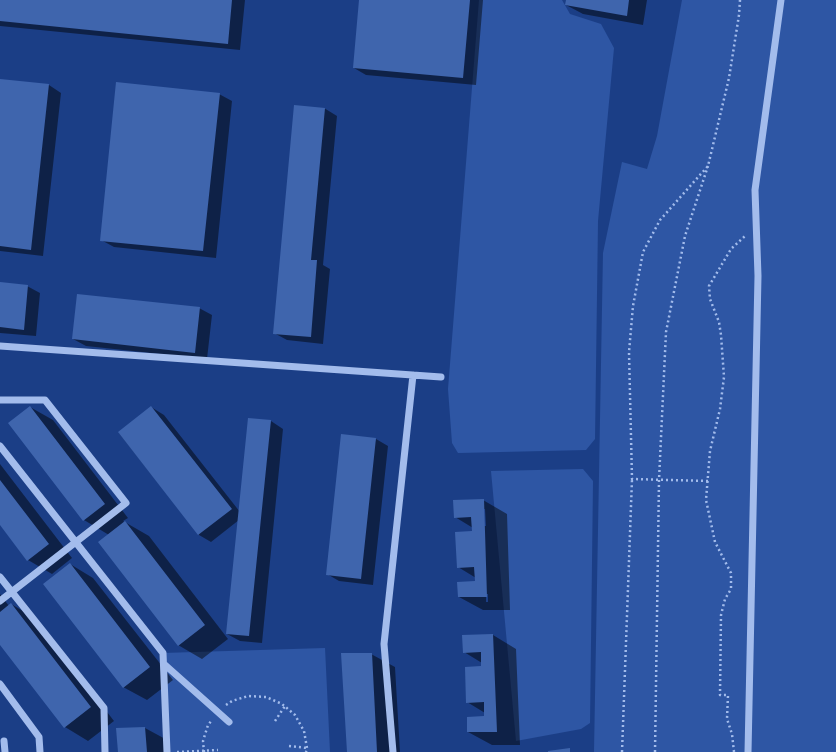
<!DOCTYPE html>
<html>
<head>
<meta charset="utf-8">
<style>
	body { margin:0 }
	canvas { display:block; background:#1b3e86 }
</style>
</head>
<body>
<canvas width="836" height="752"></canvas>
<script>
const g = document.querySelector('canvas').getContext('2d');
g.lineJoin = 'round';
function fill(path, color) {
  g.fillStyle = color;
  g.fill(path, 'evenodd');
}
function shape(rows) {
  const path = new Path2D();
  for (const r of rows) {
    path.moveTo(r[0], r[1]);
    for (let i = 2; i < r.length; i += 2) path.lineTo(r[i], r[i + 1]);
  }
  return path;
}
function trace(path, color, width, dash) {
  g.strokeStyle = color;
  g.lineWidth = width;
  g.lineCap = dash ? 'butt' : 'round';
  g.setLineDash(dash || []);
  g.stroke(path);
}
fill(shape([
	[479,0,562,0,570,14,601,24,614,48,598,221,595,439,586,450,458,453,452,443,448,389],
	[682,0,836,0,836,752,594,752,603,253,622,162,647,169,657,136],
	[583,469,593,481,590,723,581,729,516,741,491,471],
	[325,648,330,752,167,752,163,653]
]), '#2e56a4');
fill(shape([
	[0,0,245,0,240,50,0,26],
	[360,0,483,0,476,85,366,75,354,68],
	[567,0,647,0,643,25,583,14,566,5],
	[0,80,49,85,61,93,43,256,0,251],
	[219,94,232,101,216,258,114,247,101,240],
	[324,108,337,116,323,265,330,269,323,344,287,340,274,333],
	[0,283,27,286,40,293,36,336,0,333],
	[199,308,212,315,207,359,86,346,73,339],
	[30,407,53,420,128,518,123,521,149,536,228,639,202,659,178,645,109,535,84,520],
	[151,407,164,415,240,512,271,421,283,429,262,643,240,641,227,634,239,520,211,542,199,535,119,433],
	[376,439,388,446,373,585,339,581,327,574],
	[0,464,72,558,52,574,28,560,0,523],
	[483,500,507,514,510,610,483,610,459,597,476,582,476,578,458,567,473,532,473,528,455,517],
	[483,509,485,509,486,526,484,526],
	[486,594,488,594,488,602,486,602],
	[70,564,93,578,173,680,147,700,123,687],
	[0,594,9,606,11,604,35,618,114,721,88,741,65,727,0,643],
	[493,635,516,649,520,745,492,745,468,732,485,717,485,713,467,702,482,667,482,663,464,652],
	[371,654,395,667,400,752,348,752],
	[145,728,169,741,170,752,119,752,117,729]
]), '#0007');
fill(shape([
	[0,0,232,0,228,44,0,21],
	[359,0,470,0,463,78,353,68],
	[566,0,629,0,627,16,565,5],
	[0,79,49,84,31,250,0,246],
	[116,82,220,93,203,251,100,241],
	[294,105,325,108,311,260,317,260,311,337,273,334],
	[0,282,28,285,24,330,0,327],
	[77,294,200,307,195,353,72,339],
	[30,406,105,504,83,521,8,423],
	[151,406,232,509,198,535,118,432],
	[248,418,271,420,249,636,226,634],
	[341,434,376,438,361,579,326,575],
	[0,480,49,544,27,561,0,525],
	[484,499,487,597,458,597,457,582,475,581,474,567,457,568,455,532,472,531,471,517,454,518,453,500],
	[125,521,205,625,178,646,98,542],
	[70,563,150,667,123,688,43,584],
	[11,603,91,707,64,728,0,645,0,612],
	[493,634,497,732,467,732,467,717,484,716,484,702,466,703,465,667,481,666,481,652,463,653,462,635],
	[341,653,372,653,377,752,347,752],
	[145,727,147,752,118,752,116,728],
	[570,748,570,752,548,752,548,751]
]), '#3f65ad');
trace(shape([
	[708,481,632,479,629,352,633,306,643,252,660,220,708,166,729,78,739,15,740,0],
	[226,705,232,701,248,696,266,697,282,704,295,715,304,731,307,748,306,752],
	[275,721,285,706],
	[289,746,307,748],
	[177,752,218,750],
	[204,752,203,741,208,725,212,720],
	[622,752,632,479],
	[655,752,659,480,666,332,685,236,708,166],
	[734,752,732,734,727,719,728,695,720,695,721,615,725,599,731,589,731,573,715,542,706,500,710,451,720,409,724,377,721,335,719,322,710,299,709,286,731,249,745,236]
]), '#a3bcec', 2.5, [2, 3]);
trace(shape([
	[0,346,441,377],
	[0,400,45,400,126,503,0,601],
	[0,446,163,653,167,752],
	[0,577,104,708,105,752],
	[164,664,229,722],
	[0,684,39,737,40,752],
	[4,741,5,752],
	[393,752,384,644,413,375],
	[748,752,758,276,755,190,781,0]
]), '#a3bcec', 7);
</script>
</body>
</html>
